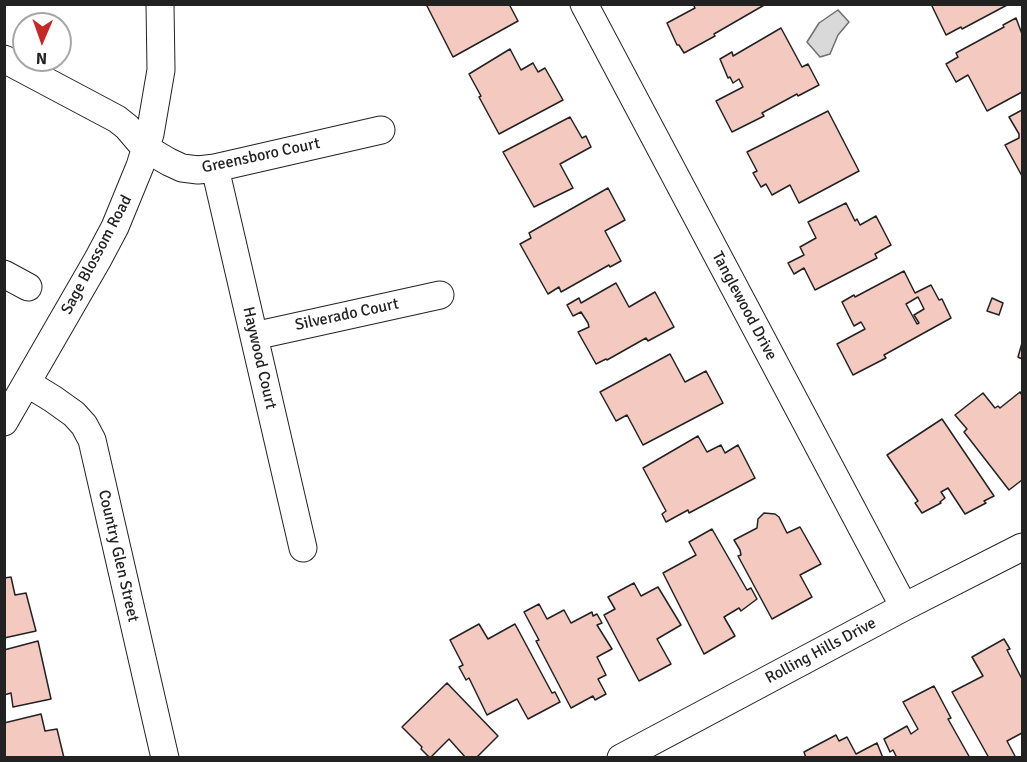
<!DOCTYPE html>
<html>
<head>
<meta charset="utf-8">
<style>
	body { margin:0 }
	#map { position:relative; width:1027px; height:762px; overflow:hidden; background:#fff; font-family:Signika,sans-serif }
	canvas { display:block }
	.frame { position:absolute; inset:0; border:6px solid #222; pointer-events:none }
	.north { position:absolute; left:12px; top:12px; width:60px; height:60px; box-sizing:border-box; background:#fff; border:2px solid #a7a7a7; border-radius:50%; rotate:182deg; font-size:16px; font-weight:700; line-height:24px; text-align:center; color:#222 }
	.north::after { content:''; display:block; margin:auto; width:21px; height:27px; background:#c62828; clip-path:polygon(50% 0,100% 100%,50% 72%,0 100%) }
</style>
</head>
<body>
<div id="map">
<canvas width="1027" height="762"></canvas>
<div class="frame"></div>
<div class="north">N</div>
</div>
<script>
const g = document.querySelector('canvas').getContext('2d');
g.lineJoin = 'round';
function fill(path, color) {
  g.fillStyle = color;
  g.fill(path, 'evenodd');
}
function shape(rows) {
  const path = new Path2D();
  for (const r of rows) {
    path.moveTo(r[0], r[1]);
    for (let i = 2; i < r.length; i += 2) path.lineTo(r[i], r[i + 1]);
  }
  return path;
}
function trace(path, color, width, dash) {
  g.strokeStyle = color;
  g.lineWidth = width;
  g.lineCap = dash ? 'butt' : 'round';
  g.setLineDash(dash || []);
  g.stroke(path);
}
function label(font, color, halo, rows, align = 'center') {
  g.font = font + ' Signika,sans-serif';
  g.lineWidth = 4.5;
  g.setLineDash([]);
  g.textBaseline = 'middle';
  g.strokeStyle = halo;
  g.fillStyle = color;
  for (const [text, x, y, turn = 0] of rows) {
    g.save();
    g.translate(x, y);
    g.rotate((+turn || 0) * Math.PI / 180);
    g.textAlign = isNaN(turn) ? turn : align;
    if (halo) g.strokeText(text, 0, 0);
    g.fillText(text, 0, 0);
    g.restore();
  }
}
const water = shape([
	[838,10,849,22,838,35,830,54,820,57,807,42,819,23,838,10]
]);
fill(water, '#d9d9d9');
trace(water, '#6f6f6f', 1.5);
const building = shape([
	[426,4,509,4,518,21,453,57,426,4],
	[693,4,766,4,714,34,715,36,684,53,679,45,677,45,667,23,695,8,693,4],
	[931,4,1009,4,962,29,961,27,946,35,931,4],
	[1016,18,1022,34,1022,92,987,111,968,75,956,82,946,64,958,57,956,53,1004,27,1003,25,1016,18],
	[781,28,802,67,808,64,819,85,798,96,797,94,762,113,764,116,732,132,716,101,743,87,739,79,733,83,730,77,728,78,720,59,732,52,733,56,781,28],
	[510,49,521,70,533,63,538,72,545,68,563,100,499,134,479,97,481,96,469,74,510,49],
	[1022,110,1022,176,1005,145,1019,138,1019,134,1009,117,1022,110],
	[828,111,859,171,799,203,790,185,772,195,766,184,761,187,753,173,757,171,747,152,828,111],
	[570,117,582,138,586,136,591,147,560,164,573,188,534,207,503,152,570,117],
	[608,188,625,220,605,231,621,261,610,267,609,265,561,292,559,287,548,294,520,244,531,238,529,233,608,188],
	[846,203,855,221,857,219,860,225,876,216,891,245,875,254,877,258,815,290,804,268,794,274,788,263,804,255,800,247,816,238,808,222,846,203],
	[904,271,915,293,931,285,939,300,942,299,951,318,884,355,886,358,853,375,837,344,865,329,861,322,854,326,842,302,854,295,855,297,904,271],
	[918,297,924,309,914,315,919,323,917,324,906,304,918,297],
	[616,283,629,307,655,292,674,327,648,341,646,338,607,360,606,359,596,364,578,332,589,327,588,323,581,312,573,316,567,305,579,298,581,303,616,283],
	[992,298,1003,303,999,315,987,311,992,298],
	[1022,343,1022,359,1018,357,1022,343],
	[670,354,685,382,706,371,723,403,643,445,627,415,616,421,600,392,670,354],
	[1020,392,1022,395,1022,480,1009,490,964,432,967,429,955,415,983,393,995,408,998,406,1000,408,1020,392],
	[942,419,994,496,984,501,986,503,965,514,948,488,941,492,945,498,940,502,941,503,922,513,915,503,918,501,887,455,942,419],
	[698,436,707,452,721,445,725,453,738,445,755,478,689,513,688,510,666,522,662,514,666,511,643,468,698,436],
	[764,513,775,514,779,517,787,533,800,527,821,564,800,575,812,597,772,619,738,556,741,555,740,550,734,540,757,528,758,519,764,513],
	[712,529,747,590,751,588,757,599,741,611,739,608,724,617,735,636,704,654,663,573,696,555,689,542,712,529],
	[11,577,15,595,26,593,36,631,4,638,4,578,11,577],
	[634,583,641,596,658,587,681,625,657,639,671,664,639,681,604,615,615,609,608,597,634,583],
	[539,604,547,619,564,610,571,623,592,612,593,616,597,614,602,623,597,625,612,649,597,657,606,675,598,679,606,694,595,700,593,696,571,708,536,641,539,640,524,612,539,604],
	[479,624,488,639,515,624,552,693,555,692,560,702,528,719,517,699,487,715,469,678,466,680,459,667,463,665,450,640,479,624],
	[1004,639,1010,649,1007,650,1022,679,1022,733,1007,741,1016,758,989,758,952,692,983,676,972,657,1004,639],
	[38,641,51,699,13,707,11,693,4,695,4,650,38,641],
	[447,683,498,736,476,758,466,758,449,739,430,758,421,749,422,747,402,727,447,683],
	[934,686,951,718,948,719,970,758,897,758,893,750,890,752,884,739,907,726,911,734,918,729,903,702,934,686],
	[41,714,45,731,57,729,64,758,4,758,4,723,41,714],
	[836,735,839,741,847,737,856,754,877,743,883,758,806,758,804,752,836,735]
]);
fill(building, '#f3c9c0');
trace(building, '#222', 1.5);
const street = shape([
	[584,4,904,607],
	[4,59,117,119,127,127,145,148,169,162,182,168,198,170,215,168,381,130],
	[215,168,303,548],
	[4,274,28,287],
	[254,336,440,295],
	[27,383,53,399,74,414,84,425,92,440,165,758],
	[4,422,98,259,115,227,140,166,150,134,161,70,160,4],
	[621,758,904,607,1022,547]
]);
trace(street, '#222', 29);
trace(street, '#fff', 27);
label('16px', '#222', '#fff', [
	["Greensboro Court",261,156,-12],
	["Sage Blossom Road",97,255,-62],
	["Tanglewood Drive",744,306,62],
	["Silverado Court",347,315,-12],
	["Haywood Court",259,358,77],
	["Country Glen Street",118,556,77],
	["Rolling Hills Drive",821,651,-28]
]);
</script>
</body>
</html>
